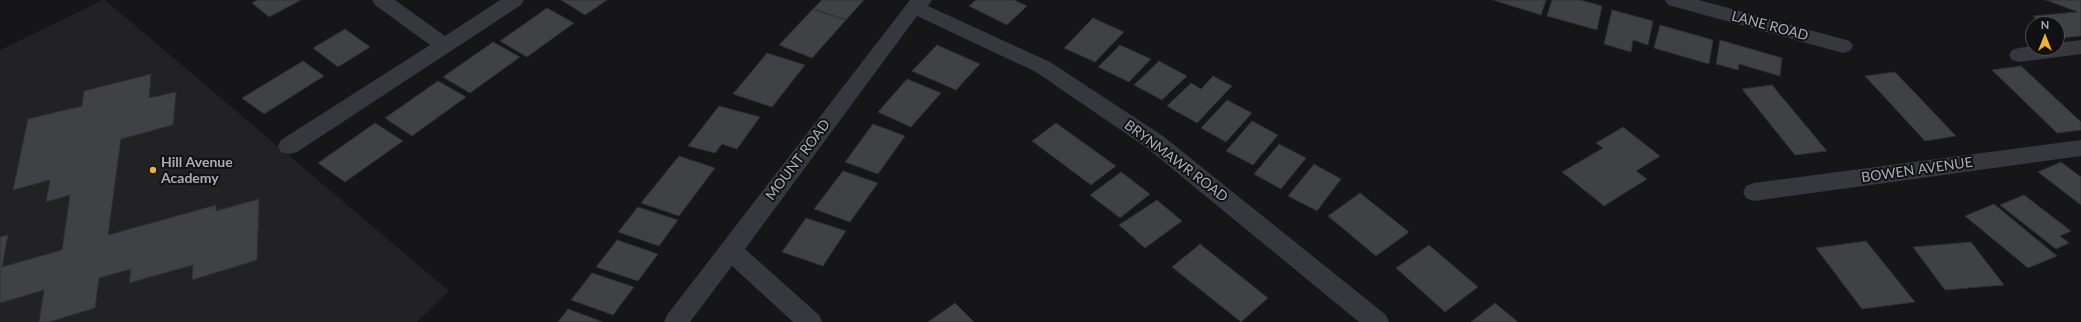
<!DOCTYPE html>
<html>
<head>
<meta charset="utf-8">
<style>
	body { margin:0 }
	#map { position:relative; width:2081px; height:322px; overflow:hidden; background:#161618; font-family:Lato,sans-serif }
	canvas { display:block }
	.north { position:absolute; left:2025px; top:16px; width:40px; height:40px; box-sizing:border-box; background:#111113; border:1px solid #4d4f55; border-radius:50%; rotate:0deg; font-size:11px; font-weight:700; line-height:16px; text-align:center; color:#a8adb8 }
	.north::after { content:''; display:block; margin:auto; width:14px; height:18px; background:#f2b134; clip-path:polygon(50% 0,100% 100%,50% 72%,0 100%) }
</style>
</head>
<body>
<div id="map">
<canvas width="2081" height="322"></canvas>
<div class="north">N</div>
</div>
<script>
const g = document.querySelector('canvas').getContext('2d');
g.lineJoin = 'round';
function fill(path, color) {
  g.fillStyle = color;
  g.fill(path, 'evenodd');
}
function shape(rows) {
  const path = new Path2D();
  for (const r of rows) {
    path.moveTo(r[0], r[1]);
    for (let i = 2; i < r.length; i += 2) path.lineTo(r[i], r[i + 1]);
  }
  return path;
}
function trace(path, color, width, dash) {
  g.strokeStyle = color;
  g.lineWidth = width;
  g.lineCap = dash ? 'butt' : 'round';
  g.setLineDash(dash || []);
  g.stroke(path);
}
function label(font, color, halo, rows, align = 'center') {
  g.font = font + ' Lato,sans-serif';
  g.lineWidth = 4;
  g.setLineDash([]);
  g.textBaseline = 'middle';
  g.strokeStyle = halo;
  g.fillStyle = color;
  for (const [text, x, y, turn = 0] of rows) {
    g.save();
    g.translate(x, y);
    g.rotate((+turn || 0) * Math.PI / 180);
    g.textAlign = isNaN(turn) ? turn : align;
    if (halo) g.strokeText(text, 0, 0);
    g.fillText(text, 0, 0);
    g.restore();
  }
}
fill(shape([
	[103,0,105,0,449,291,417,322,0,322,0,50]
]), '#222225');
const building = shape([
	[257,0,301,0,269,17,252,3,257,0],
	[561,0,607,0,585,15,561,0],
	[822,0,864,0,846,20,813,9,822,0],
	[976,0,1014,0,1027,6,1007,25,969,6,976,0],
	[1493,0,1546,0,1541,15,1493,0],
	[1552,0,1580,0,1602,6,1597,30,1547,16,1552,0],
	[2046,0,2081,0,2081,36,2060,38,2057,36,2057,24,2042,24,2033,16,2078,12,2046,0],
	[547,8,574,23,527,57,500,41,547,8],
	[813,9,846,20,812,58,779,45,813,9],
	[1612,10,1653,21,1648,45,1633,40,1631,52,1604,44,1612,10],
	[1093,18,1124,32,1095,62,1064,48,1093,18],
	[1660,25,1713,40,1709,64,1654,48,1660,25],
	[345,29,370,47,338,67,313,48,345,29],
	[1720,40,1782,58,1780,76,1739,64,1738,70,1716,64,1720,40],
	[493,42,520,57,470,93,443,77,493,42],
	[937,45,980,64,956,90,912,71,937,45],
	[1120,45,1151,59,1129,82,1098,67,1120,45],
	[767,53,805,65,772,107,733,94,767,53],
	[303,61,324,76,264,114,242,98,303,61],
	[1159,61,1187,76,1162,100,1134,85,1159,61],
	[2021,66,2081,122,2081,130,2057,133,1992,70,2021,66],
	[1895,72,1956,136,1925,141,1865,76,1895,72],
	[151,74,149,98,176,92,173,125,121,139,108,235,216,205,216,211,259,199,257,260,192,280,193,265,129,283,131,269,99,278,95,308,49,322,39,322,44,290,0,303,0,237,8,235,2,267,62,250,70,195,46,202,50,180,13,190,28,119,82,106,84,91,151,74],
	[1213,76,1232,86,1197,123,1167,106,1191,83,1201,89,1213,76],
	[907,79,941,93,911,127,878,112,907,79],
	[438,81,466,97,412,136,385,118,438,81],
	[1772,85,1827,151,1795,155,1742,89,1772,85],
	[1227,100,1252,113,1226,142,1201,128,1227,100],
	[719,106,760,117,737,149,722,144,715,153,688,146,719,106],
	[1252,121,1278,135,1253,165,1226,151,1252,121],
	[375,123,403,141,345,182,318,163,375,123],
	[1056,123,1116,166,1091,185,1032,141,1056,123],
	[873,124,905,136,878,174,845,162,873,124],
	[1623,127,1660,156,1636,171,1647,179,1604,206,1562,172,1603,148,1596,143,1623,127],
	[1279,144,1306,158,1281,189,1254,174,1279,144],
	[679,156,715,168,679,216,641,203,679,156],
	[2061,162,2081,177,2081,205,2038,172,2061,162],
	[1314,164,1341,179,1317,211,1288,196,1314,164],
	[843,171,878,183,850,222,814,209,843,171],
	[1121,172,1150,194,1120,218,1090,195,1121,172],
	[1360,193,1409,232,1376,256,1328,216,1360,193],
	[2024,195,2071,231,2060,236,2069,243,2056,249,2000,205,2024,195],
	[1157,200,1182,221,1145,248,1119,225,1157,200],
	[1994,204,2057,256,2028,268,1965,216,1994,204],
	[638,207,678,220,659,246,618,232,638,207],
	[806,218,846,231,823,266,782,252,806,218],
	[617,240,658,254,638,281,596,267,617,240],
	[1866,241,1915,302,1862,309,1816,248,1866,241],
	[1971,242,2004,285,1945,290,1913,247,1971,242],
	[1200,244,1268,298,1241,322,1172,267,1200,244],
	[1429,245,1478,287,1445,312,1396,268,1429,245],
	[592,273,634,287,613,315,571,300,592,273],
	[955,303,974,322,928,322,955,303],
	[1495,303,1518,322,1471,322,1495,303],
	[568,309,603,322,558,322,568,309]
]);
fill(building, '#404145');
trace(building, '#303034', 1);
fill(shape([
	[372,0,395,0,445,36,500,0,524,0,521,5,297,152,289,154,281,152,278,146,281,140,430,45,375,5,372,0],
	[910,0,932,0,928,6,1050,62,1163,136,1386,315,1389,322,1359,322,1147,148,1036,72,917,16,745,249,819,315,822,322,793,322,732,266,690,322,664,322,667,315,910,0],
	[1665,0,1699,0,1850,41,1853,46,1850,51,1843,53,1668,5,1665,0],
	[2081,40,2081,54,2019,62,2012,60,2009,55,2012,50,2019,48,2033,46,2033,48,2057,48,2057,43,2081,40],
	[2081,140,2081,156,1754,201,1746,198,1743,192,1746,186,1754,183,2081,140]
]), '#37383d');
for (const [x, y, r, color] of [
	[153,170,4,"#f2b134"]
]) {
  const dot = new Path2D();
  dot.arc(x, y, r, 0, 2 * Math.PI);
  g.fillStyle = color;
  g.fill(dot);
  trace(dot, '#111113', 1.5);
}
label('14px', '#a8adb8', '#111113', [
	["LANE ROAD",1770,26,15],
	["MOUNT ROAD",798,160,-53],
	["BRYNMAWR ROAD",1176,161,37],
	["BOWEN AVENUE",1917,170,-8]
]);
label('bold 14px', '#a8adb8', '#111113', [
	["Hill Avenue",161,162],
	["Academy",161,178]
], 'left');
</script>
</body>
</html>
